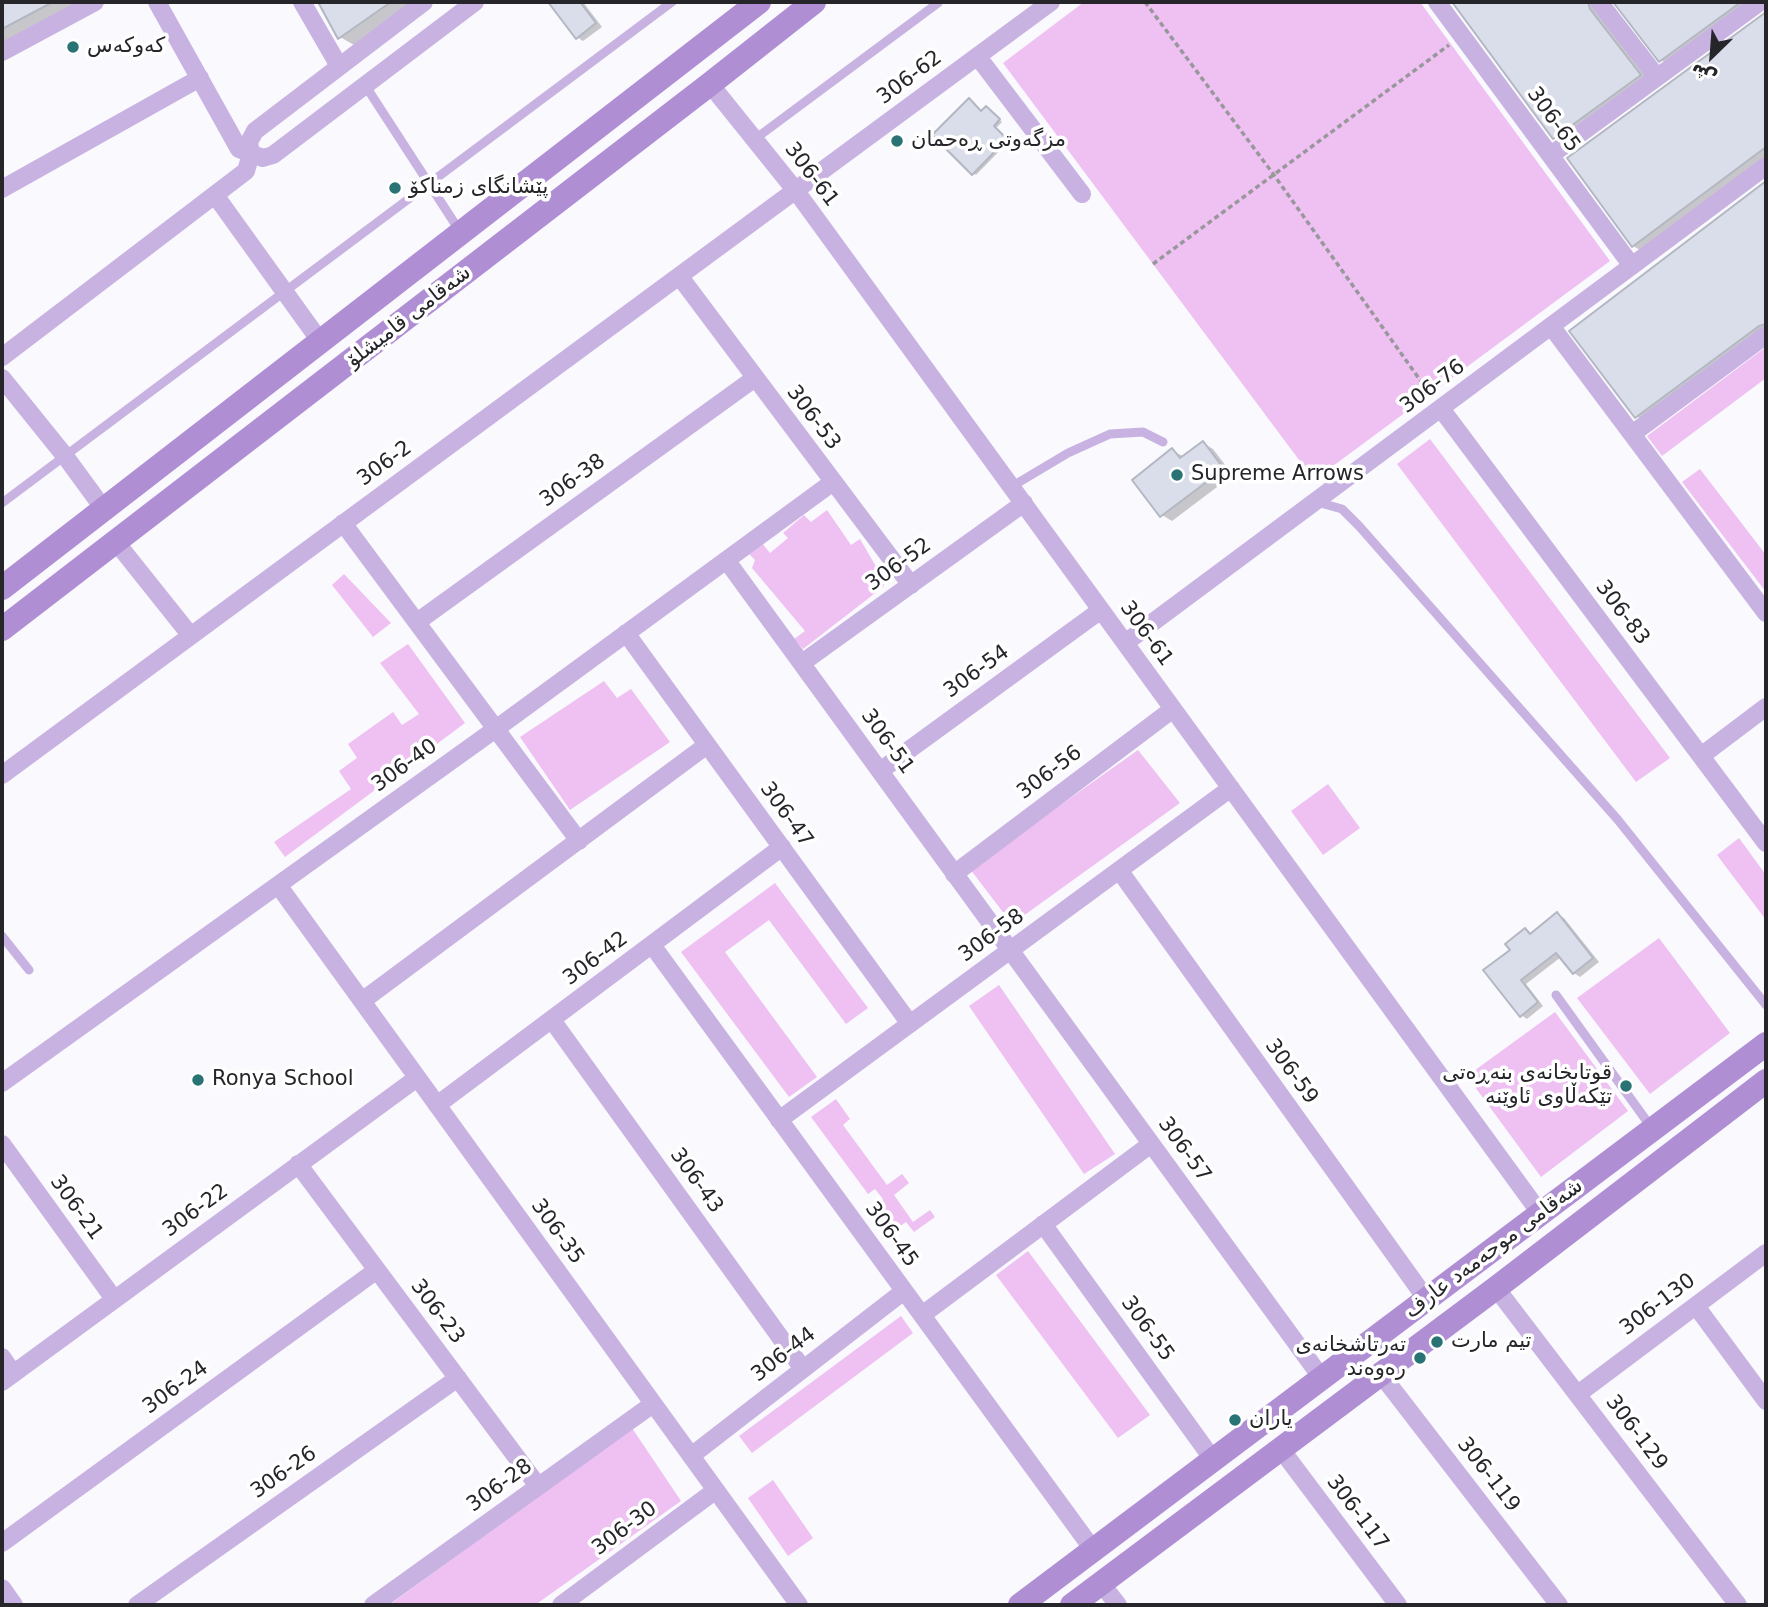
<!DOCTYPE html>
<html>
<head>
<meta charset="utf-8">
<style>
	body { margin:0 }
	#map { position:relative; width:1768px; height:1607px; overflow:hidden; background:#f9f9fe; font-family:"DejaVu Sans",Vazirmatn,sans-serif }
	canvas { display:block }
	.frame { position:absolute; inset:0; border:4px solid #26262a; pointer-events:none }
	.north { position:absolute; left:1677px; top:21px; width:70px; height:70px; -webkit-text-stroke:5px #fff; paint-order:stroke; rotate:205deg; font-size:19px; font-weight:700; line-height:28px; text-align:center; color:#26262a }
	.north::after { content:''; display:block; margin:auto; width:24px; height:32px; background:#26262a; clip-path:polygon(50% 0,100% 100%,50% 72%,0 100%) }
</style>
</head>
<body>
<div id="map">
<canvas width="1768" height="1607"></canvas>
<div class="frame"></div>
<div class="north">ش</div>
</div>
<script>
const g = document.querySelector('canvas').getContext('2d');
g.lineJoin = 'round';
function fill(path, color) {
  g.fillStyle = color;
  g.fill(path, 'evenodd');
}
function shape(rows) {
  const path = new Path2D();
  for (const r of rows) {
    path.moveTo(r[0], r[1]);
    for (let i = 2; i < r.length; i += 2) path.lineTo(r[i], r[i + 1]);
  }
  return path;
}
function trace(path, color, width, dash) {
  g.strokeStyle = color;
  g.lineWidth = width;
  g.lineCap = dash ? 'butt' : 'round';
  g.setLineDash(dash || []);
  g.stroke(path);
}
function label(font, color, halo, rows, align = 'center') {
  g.font = font + ' "DejaVu Sans",Vazirmatn,sans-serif';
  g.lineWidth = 7;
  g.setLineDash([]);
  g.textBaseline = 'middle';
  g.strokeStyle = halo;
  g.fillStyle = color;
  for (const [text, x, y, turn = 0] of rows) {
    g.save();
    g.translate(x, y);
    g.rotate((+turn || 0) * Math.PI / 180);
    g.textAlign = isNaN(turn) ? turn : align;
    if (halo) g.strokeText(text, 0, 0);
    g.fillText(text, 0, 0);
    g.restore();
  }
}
fill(shape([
	[1084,2,1420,2,1610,261,1314,480,1003,63],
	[1766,347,1766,378,1662,456,1647,436],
	[1430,439,1670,758,1636,782,1397,464],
	[1700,469,1766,555,1766,592,1682,482],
	[827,510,851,545,860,539,885,582,883,587,803,649,794,639,805,631,752,568,755,560,747,552,762,543,770,553,788,538,783,533,804,515,811,522],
	[344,574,391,623,373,637,332,585],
	[408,644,465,723,285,857,274,842,351,789,339,771,357,758,348,744,393,712,402,725,419,714,380,663],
	[604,681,617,698,631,689,670,742,570,810,520,737],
	[1138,750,1180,803,1012,924,970,869],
	[1328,784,1360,828,1323,855,1291,811],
	[1739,838,1766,875,1766,920,1717,855],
	[775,883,868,1008,846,1024,769,920,725,952,817,1077,789,1097,681,952],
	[1659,938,1730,1033,1650,1094,1577,998],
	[999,985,1115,1154,1084,1174,969,1006],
	[1555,1012,1628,1111,1541,1177,1467,1076],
	[836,1099,850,1119,843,1125,887,1185,902,1174,909,1183,894,1195,913,1222,930,1210,935,1217,914,1232,906,1222,899,1227,893,1221,886,1226,872,1207,883,1199,875,1189,868,1194,811,1117],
	[1028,1251,1150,1415,1118,1438,996,1275],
	[901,1316,913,1333,752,1453,739,1436],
	[632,1428,681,1501,535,1605,389,1605],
	[773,1480,813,1538,788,1556,748,1498]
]), '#efc0f2');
fill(shape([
	[2,2,82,2,2,44],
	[320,2,416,2,354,45,340,37],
	[551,2,583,2,602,27,583,41,577,37],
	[1454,2,1606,2,1654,83,1569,146,1554,138],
	[1615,2,1746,2,1675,68,1661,60],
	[1766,14,1766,165,1647,254,1633,246,1569,158],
	[989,109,1002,122,996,128,1009,141,976,175,973,173,982,112],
	[1766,183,1766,340,1650,424,1636,416,1572,332],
	[1203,443,1213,449,1233,475,1172,521,1162,515,1172,451,1183,456],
	[1557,914,1564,918,1599,962,1580,977,1574,973,1561,957,1526,984,1543,1006,1527,1019,1521,1015,1512,950,1525,930,1532,934]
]), '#0003');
const building = shape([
	[2,2,53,2,2,29,2,2],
	[318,2,391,2,338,39,318,2],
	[548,2,580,2,596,23,576,39,548,2],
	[1452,2,1588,2,1590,9,1641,75,1553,139,1452,2],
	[1613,2,1741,2,1659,62,1613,2],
	[1766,12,1766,147,1632,247,1567,158,1766,12],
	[969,98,981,111,986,106,1000,119,994,126,1007,139,972,175,932,135,969,98],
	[1766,181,1766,324,1759,326,1635,418,1569,331,1766,181],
	[1203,441,1224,469,1160,517,1132,480,1172,448,1180,458,1203,441],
	[1557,912,1593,958,1573,974,1556,953,1521,980,1538,1002,1520,1017,1483,970,1510,950,1505,944,1525,928,1530,934,1557,912]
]);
fill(building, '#dadeea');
trace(building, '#b3b7c2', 2);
trace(shape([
	[1145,2,1274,175,1430,394],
	[1153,264,1449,45]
]), '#98989c', 3.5, [5, 3.5]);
trace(shape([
	[365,85,459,230],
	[755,139,938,3],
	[1011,487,1068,453,1110,434,1143,432,1163,442],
	[1317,502,1342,509,1359,526,1618,820,1766,1005],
	[2,503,672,2],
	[2,936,29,970],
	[1556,995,1651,1127]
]), '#c8b2e1', 9);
trace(shape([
	[157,2,239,149,263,158,273,155,475,2],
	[302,2,339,66],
	[1437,2,1632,266],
	[1599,2,1657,77],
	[2,52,95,2],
	[978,57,1082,194],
	[710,84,796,191,1540,1213],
	[1551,155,1760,2],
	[2,189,200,78],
	[215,195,320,341],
	[680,277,911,585],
	[1551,326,1766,613],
	[2,357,246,171,251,154,249,142,255,131,424,2],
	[2,378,65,456,103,508],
	[1442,410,1766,843],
	[1632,434,1766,335],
	[343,523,579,841],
	[116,542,191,636],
	[727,561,1321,1377],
	[417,622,755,378],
	[626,633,910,1024],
	[1125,643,1766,166],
	[802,663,1024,503],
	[1701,756,1766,707],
	[880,771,1101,610],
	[2,775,1051,2],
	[1119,870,1427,1300],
	[954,874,1173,709],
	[278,885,799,1605],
	[652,945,1094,1551],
	[362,1001,707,745],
	[552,1020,803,1369],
	[2,1083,497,728,833,482],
	[437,1105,782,847],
	[779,1120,1231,788],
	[2,1144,114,1299],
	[298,1164,538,1486],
	[1043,1224,1214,1461],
	[1496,1288,1738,1605],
	[1696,1306,1766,1401],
	[922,1315,1151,1144],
	[2,1357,13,1373],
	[1380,1373,1559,1605],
	[2,1382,417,1078],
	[1578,1394,1766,1253],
	[1280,1448,1398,1605],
	[691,1456,904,1291],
	[2,1543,377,1270],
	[1101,1583,1118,1605],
	[2,1588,14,1605],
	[137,1605,458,1378],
	[373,1605,653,1404],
	[561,1605,716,1490]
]), '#c8b2e1', 18);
trace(shape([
	[2,588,759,2],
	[2,629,710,84,814,2],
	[1020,1605,1766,1044],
	[1072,1605,1496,1288,1766,1081]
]), '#af8ed3', 24);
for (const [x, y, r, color] of [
	[73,47,7,"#297375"],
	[897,141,7,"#297375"],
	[395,188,7,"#297375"],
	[1177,475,7,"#297375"],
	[198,1080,7,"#297375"],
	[1626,1086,7,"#297375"],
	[1437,1342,7,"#297375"],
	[1420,1358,7,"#297375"],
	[1235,1420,7,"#297375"]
]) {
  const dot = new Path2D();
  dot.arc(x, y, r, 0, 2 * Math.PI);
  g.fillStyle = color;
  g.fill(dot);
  trace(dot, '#fff', 2.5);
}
label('21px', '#26262a', '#fff', [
	["كه‌وكه‌س",87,47],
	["مزگەوتی ڕەحمان",911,141],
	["پێشانگای زمناكۆ",409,188],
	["Supreme Arrows",1191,475],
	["قوتابخانەی بنەڕەتی",1612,1074,"right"],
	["تێکەڵاوی ئاوێنە",1612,1098,"right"],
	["Ronya School",212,1080],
	["تيم مارت",1451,1342],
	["ته‌رتاشخانه‌ی",1406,1346,"right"],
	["ره‌وه‌ند",1406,1370,"right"],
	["یاران",1249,1420]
], 'left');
label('21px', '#26262a', '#fff', [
	["306-62",910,78,-37],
	["306-65",1553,120,54],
	["306-61",811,175,53],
	["شەقامی قامیشلۆ",409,317,-38],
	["306-76",1433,387,-37],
	["306-53",813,418,53],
	["306-2",385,464,-36],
	["306-38",573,481,-36],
	["306-52",899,565,-36],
	["306-83",1622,613,53],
	["306-61",1146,634,54],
	["306-54",977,672,-36],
	["306-51",887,742,54],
	["306-40",405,766,-36],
	["306-56",1050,773,-37],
	["306-47",786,815,54],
	["306-58",992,936,-36],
	["306-42",596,959,-37],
	["306-59",1291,1072,54],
	["306-57",1184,1150,54],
	["306-43",696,1181,54],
	["306-21",76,1208,54],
	["306-22",196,1211,-36],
	["306-35",557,1232,54],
	["306-45",891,1235,54],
	["شەقامی موحەمەد عارف",1494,1249,-37],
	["306-130",1658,1305,-37],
	["306-23",437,1312,53],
	["306-55",1147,1329,54],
	["306-44",784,1355,-38],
	["306-24",176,1388,-36],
	["306-129",1636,1433,53],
	["306-26",284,1473,-35],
	["306-119",1488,1475,52],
	["306-28",500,1486,-36],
	["306-117",1357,1513,53],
	["306-30",625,1529,-37]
]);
</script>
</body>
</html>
